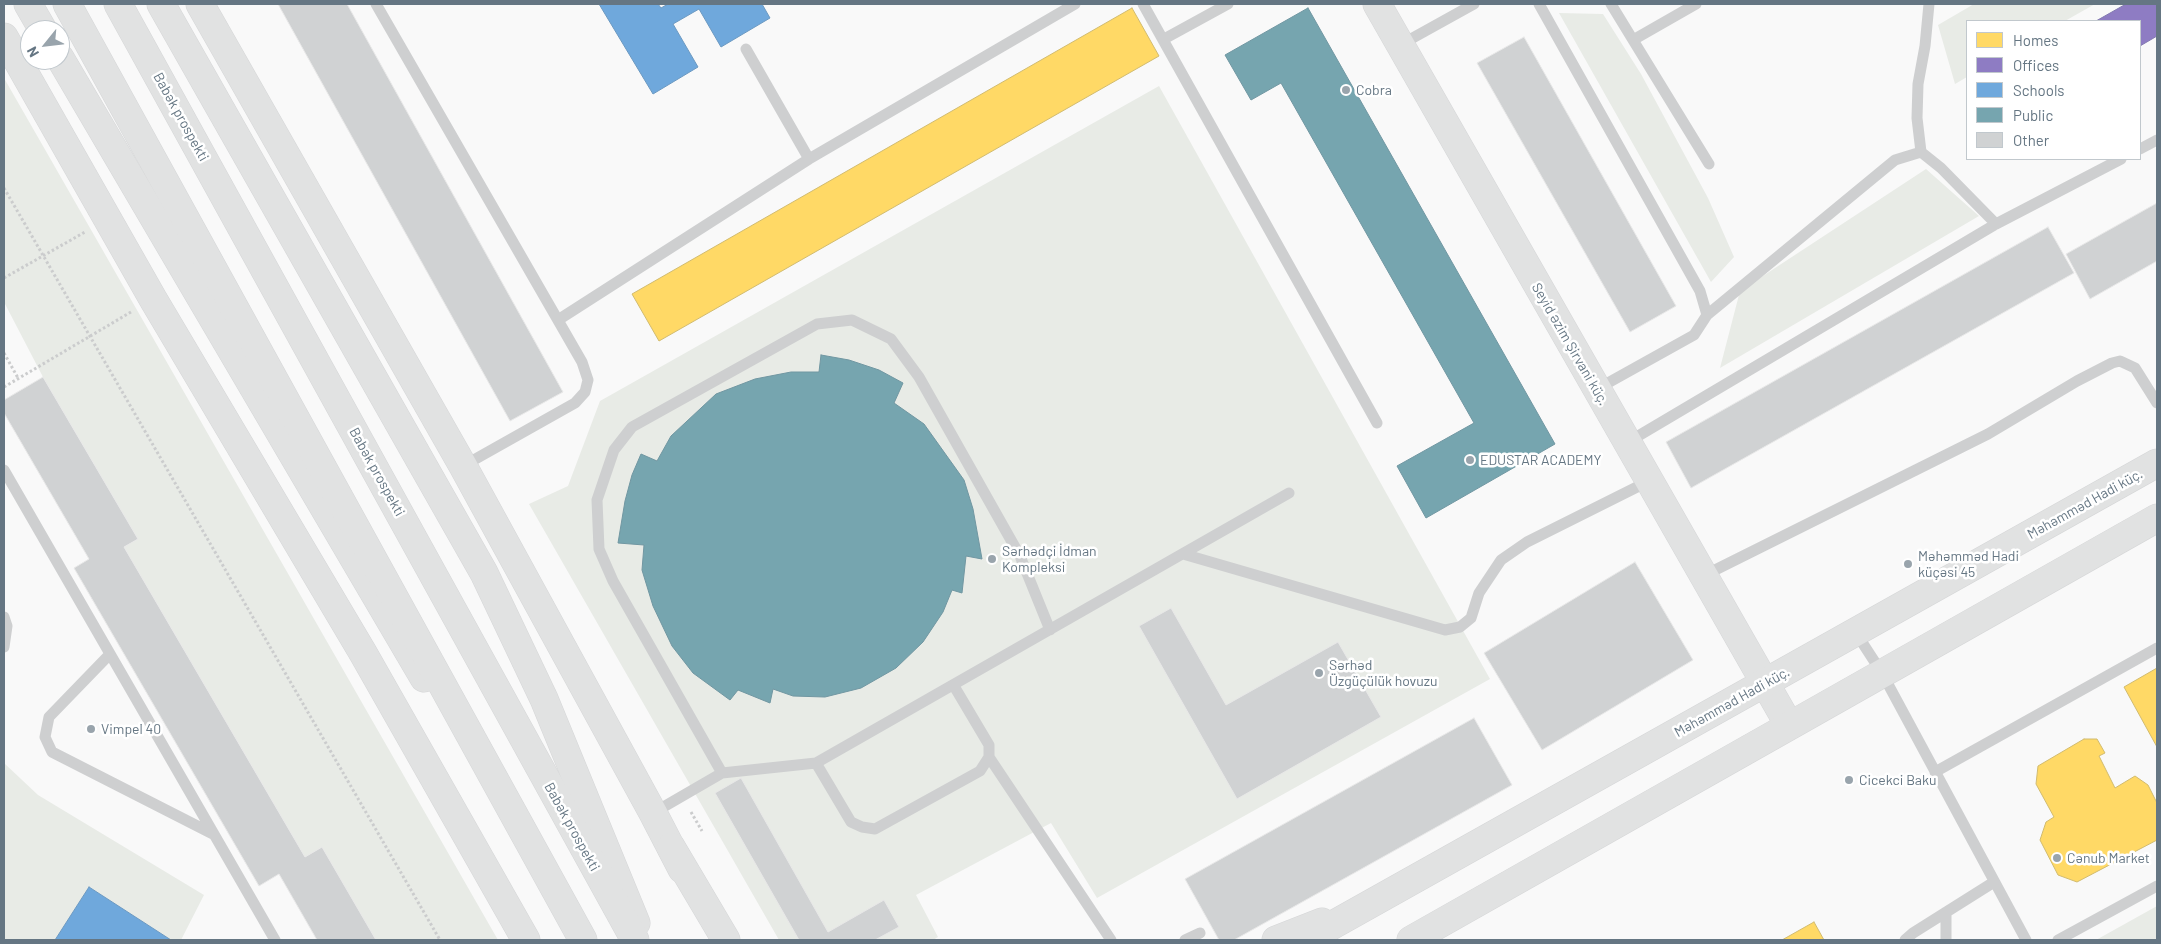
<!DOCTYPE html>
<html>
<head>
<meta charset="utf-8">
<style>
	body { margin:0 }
	#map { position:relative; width:2161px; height:944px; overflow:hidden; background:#f9f9f9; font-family:Barlow,sans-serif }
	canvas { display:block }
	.frame { position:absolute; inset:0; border:5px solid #657683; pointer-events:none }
	.legend { position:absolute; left:1966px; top:20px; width:175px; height:140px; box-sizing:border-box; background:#fff; border:1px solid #c1c8cd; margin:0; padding:6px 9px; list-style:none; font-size:15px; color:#657683 }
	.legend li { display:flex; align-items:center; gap:10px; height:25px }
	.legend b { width:25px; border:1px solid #c1c8cd }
	.north { position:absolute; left:20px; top:20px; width:50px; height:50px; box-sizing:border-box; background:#fff; border:1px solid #c1c8cd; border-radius:50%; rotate:241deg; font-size:14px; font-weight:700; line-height:20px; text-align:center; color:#657683 }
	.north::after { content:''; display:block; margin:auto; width:18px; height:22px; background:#99a4ac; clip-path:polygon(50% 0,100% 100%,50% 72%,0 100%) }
</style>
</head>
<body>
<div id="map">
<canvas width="2161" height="944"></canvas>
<div class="frame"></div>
<ul class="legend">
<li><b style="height:14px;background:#ffd966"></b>Homes</li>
<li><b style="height:14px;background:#8e7cc3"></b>Offices</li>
<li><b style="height:14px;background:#6fa8dc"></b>Schools</li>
<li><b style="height:14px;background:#76a5af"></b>Public</li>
<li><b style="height:14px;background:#d0d2d3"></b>Other</li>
</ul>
<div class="north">N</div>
</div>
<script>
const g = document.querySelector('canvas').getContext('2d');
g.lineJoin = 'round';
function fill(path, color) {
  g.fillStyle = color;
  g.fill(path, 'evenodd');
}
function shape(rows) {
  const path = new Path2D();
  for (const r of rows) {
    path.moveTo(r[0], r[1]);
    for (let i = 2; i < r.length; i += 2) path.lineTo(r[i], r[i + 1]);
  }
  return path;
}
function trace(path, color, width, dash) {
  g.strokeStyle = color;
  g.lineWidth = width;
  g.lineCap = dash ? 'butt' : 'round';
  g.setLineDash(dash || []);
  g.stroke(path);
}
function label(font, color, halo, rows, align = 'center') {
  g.font = font + ' Barlow,sans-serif';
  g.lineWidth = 5;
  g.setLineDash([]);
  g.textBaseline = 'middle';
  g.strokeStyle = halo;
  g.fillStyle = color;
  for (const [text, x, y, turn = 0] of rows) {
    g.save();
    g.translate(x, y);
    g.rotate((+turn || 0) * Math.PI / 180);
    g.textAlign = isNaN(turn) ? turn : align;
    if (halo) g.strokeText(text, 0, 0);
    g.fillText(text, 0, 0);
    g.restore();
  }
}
fill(shape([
	[1974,4,2095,4,2065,21,1967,21,1967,77,1955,84,1938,25],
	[1559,13,1603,14,1641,74,1708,198,1734,257,1711,282],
	[4,78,498,940,376,940,322,847,305,857,124,547,138,539,43,377,4,302],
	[1159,86,1490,679,1097,898,1051,823,916,895,938,937,933,940,779,940,529,504,568,486,600,401],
	[1926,169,1979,216,1720,368,1740,291],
	[4,763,38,795,204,895,181,940,171,940,89,887,55,940,4,940],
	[2157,906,2157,940,2096,940]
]), '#e8ebe6');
const homes = shape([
	[1132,8,1159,56,659,341,632,294,1132,8],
	[2157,668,2157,747,2124,687,2157,668],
	[2084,739,2097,739,2105,753,2099,756,2115,788,2135,776,2148,785,2157,803,2157,840,2077,882,2058,875,2040,840,2046,822,2054,817,2036,784,2038,766,2084,739],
	[1814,922,1824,940,1782,940,1814,922]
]);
fill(homes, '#ffd966');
trace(homes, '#d1bb6f', 1);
const offices = shape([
	[2126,4,2157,4,2157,36,2140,46,2140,21,2096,21,2126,4]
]);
fill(offices, '#8e7cc3');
trace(offices, '#827ab0', 1);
const schools = shape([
	[599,4,658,4,661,8,668,4,762,4,770,18,721,47,699,9,673,24,698,67,653,94,599,4],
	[89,887,171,940,55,940,89,887]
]);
fill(schools, '#6fa8dc');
trace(schools, '#6c99c1', 1);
const public = shape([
	[1308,8,1555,444,1426,518,1397,466,1474,423,1281,83,1251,100,1225,55,1308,8],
	[821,355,849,360,879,370,903,383,894,403,924,424,964,480,973,509,982,559,966,556,962,593,952,590,943,612,923,642,896,668,861,688,825,697,793,696,773,689,770,703,738,690,730,700,693,673,672,646,653,606,642,570,644,545,618,543,625,501,632,475,641,454,657,461,671,436,716,394,755,379,791,372,819,372,821,355]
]);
fill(public, '#76a5af');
trace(public, '#7197a2', 1);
const building = shape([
	[278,4,347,4,563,392,510,421,278,4],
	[1524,37,1676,306,1630,332,1477,63,1524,37],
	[2157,203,2157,261,2090,299,2066,254,2157,203],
	[2048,227,2074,273,1691,488,1666,442,2048,227],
	[43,377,138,539,124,547,305,857,322,847,376,940,317,940,279,874,259,886,74,568,89,559,4,413,4,400,43,377],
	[1635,562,1693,660,1542,750,1484,653,1635,562],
	[1171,608,1226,705,1338,642,1381,717,1237,799,1139,626,1171,608],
	[1474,718,1512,785,1234,940,1219,940,1185,879,1474,718],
	[741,778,828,932,884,900,899,927,875,940,799,940,715,793,741,778]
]);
fill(building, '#d0d2d3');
trace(building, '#e8e8e8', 1);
const secondary = shape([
	[28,4,43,30],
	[161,4,484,573,544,699,636,923],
	[200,4,463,466,653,813,682,869],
	[1377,4,1789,725],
	[4,37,153,299,363,653,526,940],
	[60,58,424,678]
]);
const primary = shape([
	[67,4,583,940],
	[118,4,635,940],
	[671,847,726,940],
	[1276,940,1322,922],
	[1306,940,2157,463],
	[1411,940,2157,518]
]);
trace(secondary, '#d5d6d7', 29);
trace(primary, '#d5d6d7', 29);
trace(shape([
	[4,188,440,940],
	[4,278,85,232],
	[4,353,18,378],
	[4,387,131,312],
	[691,812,702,831]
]), '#cbcccd', 3, [2.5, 2.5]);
trace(shape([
	[376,4,582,362,588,380,585,392,575,403,463,466],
	[1143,4,1377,423],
	[1539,4,1700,291,1707,315,1694,335,1597,389],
	[1611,4,1633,40,1696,4],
	[1164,39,1228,4],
	[1633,40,1709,164],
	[1400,45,1474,4],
	[746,49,809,159],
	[2140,149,2157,140],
	[1921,152,1917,118,1918,84,1925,46,1929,4],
	[1707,315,1895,160,1921,152,1941,168,1996,224],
	[558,320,809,159,1075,4],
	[1628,442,1996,224,2121,159],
	[4,470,275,940],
	[1183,554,1445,630,1460,627,1471,618,1479,593,1501,560,1527,542,1649,481],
	[1703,576,1988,434,2077,381,2112,363,2120,361,2135,368,2157,403],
	[4,617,7,626,4,647],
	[1856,633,1882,673,2026,940],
	[110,654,49,717,45,737,52,752,213,834],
	[989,757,1111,940],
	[816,763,851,822,862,827,875,829,980,771,989,757,989,745,954,686],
	[1935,772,2157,648],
	[722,773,613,581,599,549,597,500,614,450,632,427,817,324,852,320,891,339,919,377,1020,556,1050,630],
	[653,813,722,773,816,763,1289,493],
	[1185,940,1200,933],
	[1905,940,1913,933,1994,882],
	[1946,940,1946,912],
	[2058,940,2157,886]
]), '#cecfd0', 11);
trace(secondary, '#e1e2e2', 28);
trace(primary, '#e1e2e2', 28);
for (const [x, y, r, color] of [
	[1346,90,5,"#99a4ac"],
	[1470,460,5,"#99a4ac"],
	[992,559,5,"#99a4ac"],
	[1908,564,5,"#99a4ac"],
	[1319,673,5,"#99a4ac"],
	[91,729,5,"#99a4ac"],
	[1849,780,5,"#99a4ac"],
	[2057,858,5,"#99a4ac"]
]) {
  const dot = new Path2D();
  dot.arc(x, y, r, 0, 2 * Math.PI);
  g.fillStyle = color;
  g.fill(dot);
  trace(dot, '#fff', 2);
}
label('14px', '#657683', '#fff', [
	["Cobra",1356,90],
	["EDUSTAR ACADEMY",1480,460],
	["Sərhədçi İdman",1002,551],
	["Kompleksi",1002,567],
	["Məhəmməd Hadi",1918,556],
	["küçəsi 45",1918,572],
	["Sərhəd",1329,665],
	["Üzgüçülük hovuzu",1329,681],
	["Vimpel 40",101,729],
	["Cicekci Baku",1859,780],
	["Cənub Market",2067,858]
], 'left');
label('14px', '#657683', '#fff', [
	["Babək prospekti",181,117,61],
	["Seyid Əzim Şirvani küç.",1570,344,60],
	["Babək prospekti",377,472,61],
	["Məhəmməd Hadi küç.",2085,504,-29],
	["Məhəmməd Hadi küç.",1732,702,-29],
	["Babək prospekti",572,827,61]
]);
</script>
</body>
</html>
